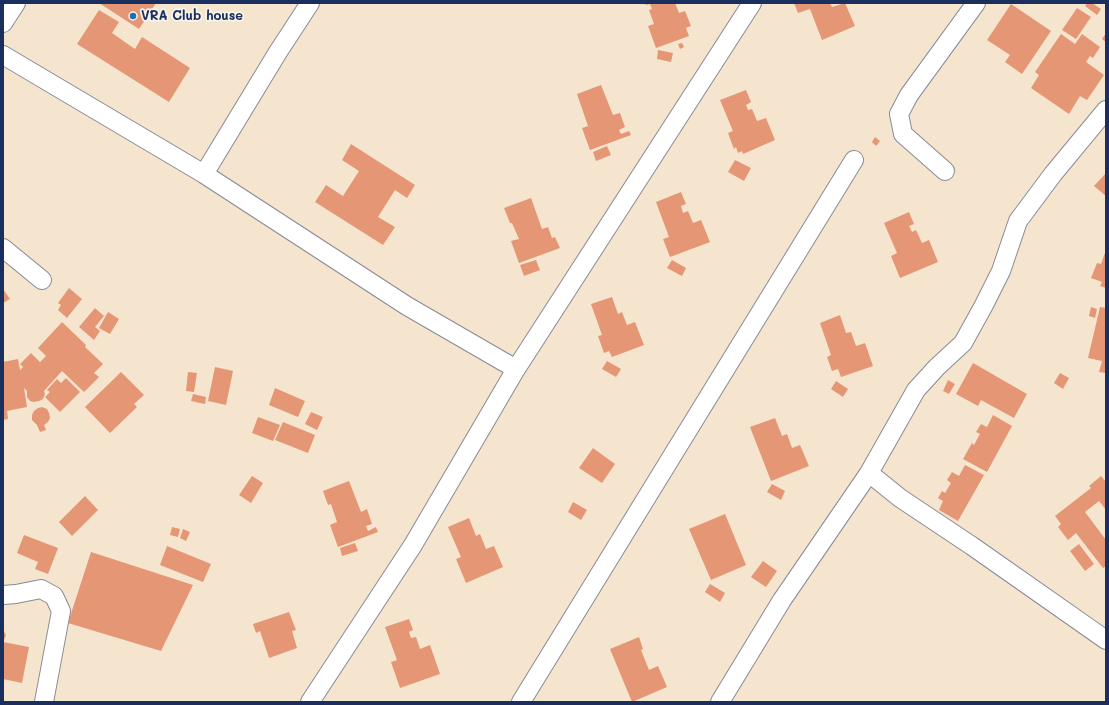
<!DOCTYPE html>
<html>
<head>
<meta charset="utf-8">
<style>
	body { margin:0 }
	#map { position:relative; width:1109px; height:705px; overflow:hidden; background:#f5e5cf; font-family:Mali,sans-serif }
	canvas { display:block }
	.frame { position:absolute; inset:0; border:4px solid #1b2f5e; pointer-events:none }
</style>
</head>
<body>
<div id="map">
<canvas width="1109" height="705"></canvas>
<div class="frame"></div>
</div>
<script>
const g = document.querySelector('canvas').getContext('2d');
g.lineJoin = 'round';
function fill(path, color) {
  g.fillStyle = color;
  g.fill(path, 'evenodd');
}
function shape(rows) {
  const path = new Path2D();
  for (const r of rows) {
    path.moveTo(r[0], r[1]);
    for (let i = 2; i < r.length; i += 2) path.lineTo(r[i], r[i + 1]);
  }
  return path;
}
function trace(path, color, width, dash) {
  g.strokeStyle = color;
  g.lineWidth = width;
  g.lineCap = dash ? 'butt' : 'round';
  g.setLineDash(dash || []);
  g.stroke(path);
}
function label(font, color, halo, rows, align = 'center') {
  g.font = font + ' Mali,sans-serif';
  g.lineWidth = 3.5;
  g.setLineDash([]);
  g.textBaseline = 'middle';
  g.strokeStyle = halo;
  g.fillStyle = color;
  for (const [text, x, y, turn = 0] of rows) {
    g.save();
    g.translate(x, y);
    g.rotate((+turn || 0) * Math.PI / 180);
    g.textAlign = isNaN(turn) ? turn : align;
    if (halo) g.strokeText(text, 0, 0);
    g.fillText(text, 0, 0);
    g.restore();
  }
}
fill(shape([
	[99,3,156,3,139,29],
	[645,3,675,3,679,13,685,11,691,26,686,28,689,36,656,48,648,26,654,24,649,10,652,9,650,4,646,5],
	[794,3,830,3,832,7,845,3,855,26,822,40,810,9,798,13],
	[1087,3,1092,3,1101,9,1097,15,1085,6],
	[1011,4,1051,31,1022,74,1005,62,1010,55,987,40],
	[1077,8,1091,17,1076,39,1062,30],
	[99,10,119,22,112,33,135,49,142,37,190,68,169,102,77,44],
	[1106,33,1106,42,1102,39],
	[1061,34,1075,44,1082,34,1100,47,1093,58,1090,56,1086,62,1104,75,1087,100,1080,96,1069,114,1031,88,1039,75,1035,72],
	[682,43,684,47,680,49,678,44],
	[658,50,673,53,671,62,657,59],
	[601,85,613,115,620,113,625,127,619,130,621,134,629,131,631,135,590,150,582,128,588,126,577,94],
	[746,90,751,102,746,105,748,110,752,109,757,121,766,118,775,140,743,154,742,151,738,153,736,147,734,149,728,133,733,131,720,100],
	[875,137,880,141,876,146,872,142],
	[351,144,415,185,407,198,395,190,378,217,395,227,383,245,315,202,326,185,343,196,359,171,342,160],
	[607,146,611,155,596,161,593,152],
	[735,160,751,168,744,181,728,172],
	[1106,173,1106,196,1094,186],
	[681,192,686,204,681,206,683,213,688,211,693,223,701,220,710,242,670,257,663,239,669,237,656,202],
	[531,198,542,229,548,227,552,238,555,237,560,248,519,263,511,241,519,239,512,223,510,223,504,208],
	[909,212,914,224,909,226,912,232,916,230,922,243,929,240,938,262,900,278,891,256,897,253,884,223],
	[1106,250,1106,288,1100,286,1102,282,1091,278,1097,263,1101,264],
	[536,260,540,270,524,276,520,265],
	[672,260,686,268,682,276,667,268],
	[69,288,82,299,67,318,58,310,61,305,58,303],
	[3,289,10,299,3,303],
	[612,297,618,314,622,312,627,325,635,322,644,345,612,357,609,351,604,353,598,336,602,335,591,304],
	[1091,307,1097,309,1095,318,1089,316],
	[1100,307,1106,308,1106,373,1099,372,1102,361,1088,358],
	[95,308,104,316,95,327,100,331,94,340,79,327],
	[108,312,119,319,110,334,99,328],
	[840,315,846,333,851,332,856,346,865,343,873,366,841,377,838,369,832,371,827,357,831,355,820,323],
	[62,322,86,345,85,347,103,364,94,373,99,377,84,392,62,371,44,391,45,394,43,399,39,401,34,402,30,401,27,397,27,391,24,388,27,407,7,411,8,419,3,420,3,362,18,359,20,370,23,367,20,364,31,353,40,362,46,356,38,348],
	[607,361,621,369,616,377,602,369],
	[973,363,1027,394,1014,418,981,400,978,406,956,394],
	[215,367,233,371,226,405,208,401],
	[121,372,144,395,134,404,137,407,110,433,85,407],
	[188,372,197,373,194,392,186,391],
	[1060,373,1069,378,1063,389,1054,383],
	[66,378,80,392,60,412,45,397,50,392,47,390,57,379,61,383],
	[948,380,955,384,949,394,943,391],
	[836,381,848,389,843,397,831,389],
	[275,388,305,401,298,417,269,405],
	[193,394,206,397,205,404,191,401],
	[42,407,47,409,49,413,50,418,48,422,44,425,46,430,40,432,37,425,32,420,32,415,34,411,38,408],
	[311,412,323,417,317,430,305,424],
	[993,415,1012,426,987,472,963,459,972,443,974,445,980,434,976,432,981,424,987,427],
	[258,417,280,425,273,441,252,433],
	[775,418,782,436,787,434,792,448,800,445,809,466,771,481,750,427],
	[283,422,315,435,308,453,275,440],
	[593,448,615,464,602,483,579,468],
	[965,465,984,475,958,521,939,510,943,501,938,498,942,491,945,493,951,483,947,480,952,472,959,476],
	[252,476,263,483,251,503,239,495],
	[1101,476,1106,482,1106,510,1099,501,1085,512,1106,540,1106,566,1103,568,1076,533,1068,540,1058,527,1061,524,1055,516,1091,488,1089,486],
	[349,481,361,512,367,509,372,524,366,526,368,531,376,527,378,532,338,547,330,525,337,522,331,504,328,505,323,491],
	[772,484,785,491,781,500,767,492],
	[85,496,98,510,72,536,59,522],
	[573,502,587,510,581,520,568,512],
	[725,514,746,565,711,580,689,529],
	[469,518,476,536,480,534,486,549,494,546,503,567,466,583,456,559,461,557,448,527],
	[172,527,180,529,178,537,170,535],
	[183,529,190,532,186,541,180,538],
	[24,535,58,548,48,574,35,569,38,562,17,553],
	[355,543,358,551,342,556,340,548],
	[1079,544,1094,564,1085,571,1070,551],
	[167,546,211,564,203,582,160,565],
	[91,552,193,585,161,651,68,623],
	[763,561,777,571,766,587,751,577],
	[710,584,725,593,720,602,705,592],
	[289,612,296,630,292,631,297,648,269,658,260,631,256,633,253,624],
	[409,619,413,630,409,632,411,638,416,637,420,649,430,645,440,674,400,688,391,662,397,660,385,627],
	[3,630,6,635,3,642,29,647,22,683,3,679],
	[639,637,643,649,641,650,649,670,658,666,667,687,632,702,610,649]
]), '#e49675');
const minor = shape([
	[3,23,16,3],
	[3,55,204,174,407,306,516,369],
	[945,171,903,134,899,114,909,95,976,3],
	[204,174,278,52,310,3],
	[3,248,42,280],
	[869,473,900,498,972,546,1106,640],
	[3,595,16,594,41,589,54,596,61,611,44,702],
	[310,702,413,545,516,369,752,3],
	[521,702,854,160],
	[720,702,782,600,869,473,916,390,937,367,963,343,984,305,1001,271,1018,221,1053,174,1106,110]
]);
trace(minor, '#888a96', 20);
trace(minor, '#fff', 18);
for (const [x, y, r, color] of [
	[133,16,4,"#1f6fb2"]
]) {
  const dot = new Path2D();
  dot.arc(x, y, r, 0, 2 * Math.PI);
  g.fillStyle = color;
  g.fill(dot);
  trace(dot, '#f7f3e8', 1.5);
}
label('bold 13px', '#1b2f5e', '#f7f3e8', [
	["VRA Club house",141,16]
], 'left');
</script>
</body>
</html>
